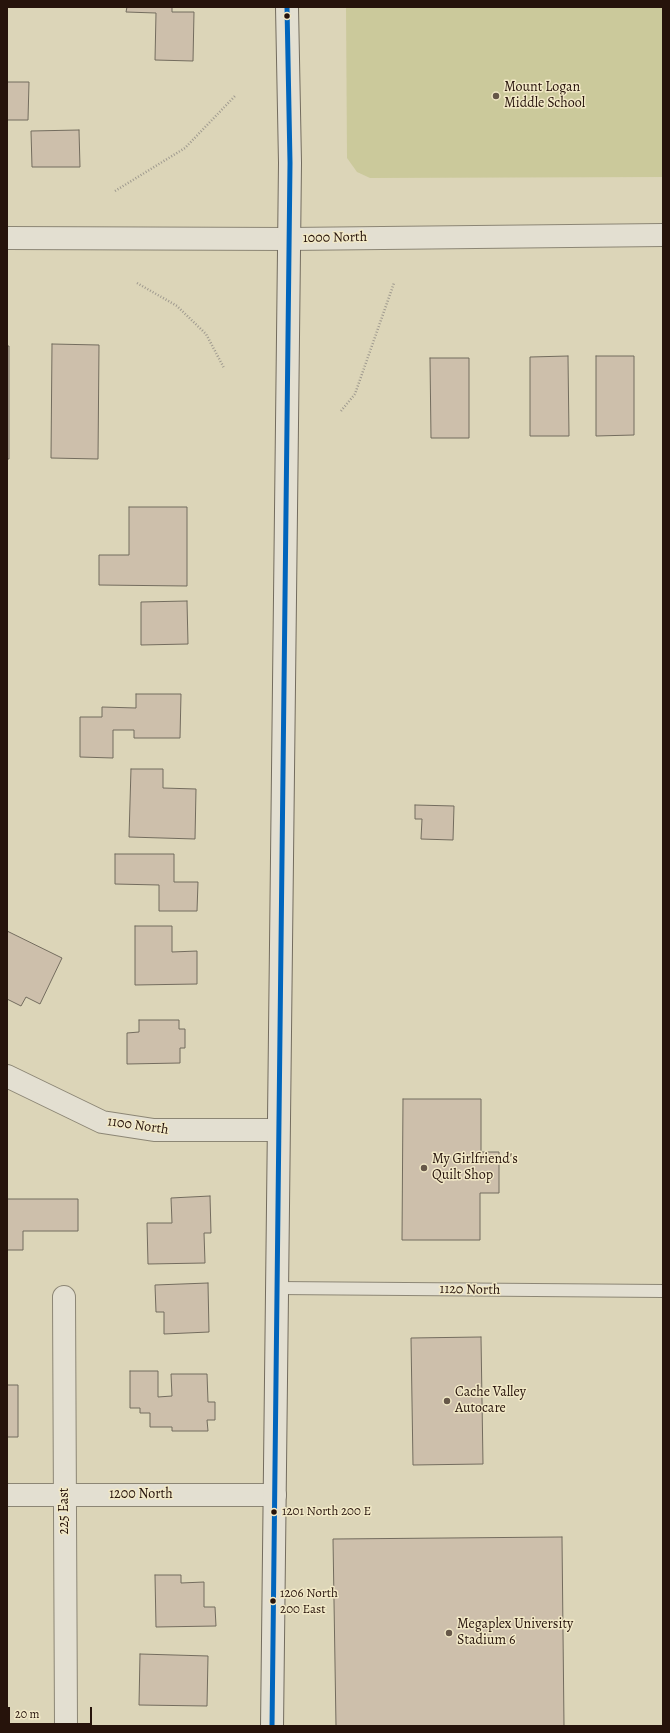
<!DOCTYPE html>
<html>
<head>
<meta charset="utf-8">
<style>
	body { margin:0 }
	#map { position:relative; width:670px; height:1733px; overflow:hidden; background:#dcd5b8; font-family:Alegreya,serif }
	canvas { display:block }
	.frame { position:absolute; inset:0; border:8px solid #26130b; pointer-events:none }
	.scale { position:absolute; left:8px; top:1707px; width:84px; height:18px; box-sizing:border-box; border:2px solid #26130b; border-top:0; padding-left:5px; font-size:12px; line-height:14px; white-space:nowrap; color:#26130b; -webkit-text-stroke:3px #f2e9c7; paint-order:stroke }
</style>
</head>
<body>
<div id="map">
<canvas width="670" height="1733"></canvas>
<div class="frame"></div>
<div class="scale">20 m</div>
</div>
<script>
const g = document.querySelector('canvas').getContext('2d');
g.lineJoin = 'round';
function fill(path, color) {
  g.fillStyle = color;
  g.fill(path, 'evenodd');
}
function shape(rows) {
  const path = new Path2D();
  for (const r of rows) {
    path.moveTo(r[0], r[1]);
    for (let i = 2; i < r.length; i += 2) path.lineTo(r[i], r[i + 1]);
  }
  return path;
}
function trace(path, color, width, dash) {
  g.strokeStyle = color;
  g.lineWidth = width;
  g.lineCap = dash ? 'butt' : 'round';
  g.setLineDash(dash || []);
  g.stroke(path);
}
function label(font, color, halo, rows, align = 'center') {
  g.font = font + ' Alegreya,serif';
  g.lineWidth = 3;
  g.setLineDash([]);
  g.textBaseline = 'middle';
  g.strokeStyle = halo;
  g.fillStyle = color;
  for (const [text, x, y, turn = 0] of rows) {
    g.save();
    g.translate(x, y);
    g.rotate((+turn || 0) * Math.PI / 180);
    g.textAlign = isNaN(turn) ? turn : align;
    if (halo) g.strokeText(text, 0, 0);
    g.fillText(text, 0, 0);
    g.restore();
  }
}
fill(shape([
	[346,7,663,7,663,177,370,178,357,172,347,158]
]), '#cbc99b');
const building = shape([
	[127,7,172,7,172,12,194,12,193,61,155,60,156,13,126,12,127,7],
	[7,82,29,82,28,120,7,120,7,82],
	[79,130,80,167,32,167,31,131,79,130],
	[52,344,99,345,98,459,51,458,52,344],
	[7,346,9,346,9,459,7,459,7,346],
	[568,356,569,436,530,436,530,357,568,356],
	[596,356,634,356,634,435,596,436,596,356],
	[430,358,469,358,469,438,431,438,430,358],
	[129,507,187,507,187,586,99,585,99,555,129,555,129,507],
	[187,601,188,644,141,645,141,602,187,601],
	[136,694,181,694,180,738,134,738,134,730,113,730,113,758,80,757,80,717,102,717,102,707,136,708,136,694],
	[131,769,163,769,163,788,196,789,195,839,129,837,131,769],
	[415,805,454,806,453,840,421,839,422,819,415,819,415,805],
	[115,854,174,854,174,882,198,882,197,911,159,911,159,885,115,884,115,854],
	[135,926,172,926,172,952,197,951,197,984,135,985,135,926],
	[7,931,62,958,40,1004,26,997,21,1006,7,999,7,931],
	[139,1020,179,1020,179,1029,185,1029,185,1048,180,1048,180,1063,127,1064,127,1033,139,1032,139,1020],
	[403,1099,481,1099,481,1152,499,1152,499,1193,480,1193,480,1240,402,1240,403,1099],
	[210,1196,211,1233,204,1233,205,1263,148,1264,147,1223,172,1223,171,1198,210,1196],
	[7,1199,78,1199,78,1231,23,1231,23,1250,7,1250,7,1199],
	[208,1283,209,1332,164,1334,164,1312,156,1312,155,1285,208,1283],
	[481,1337,483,1464,413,1465,411,1338,481,1337],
	[130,1371,158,1371,158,1397,172,1396,171,1374,207,1374,208,1402,215,1402,215,1420,207,1420,208,1431,172,1431,172,1427,150,1427,150,1413,140,1413,140,1408,130,1408,130,1371],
	[7,1385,18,1385,18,1437,7,1437,7,1385],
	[562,1537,564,1726,336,1726,333,1539,562,1537],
	[155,1575,181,1575,181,1583,204,1582,204,1607,215,1607,216,1626,156,1627,155,1575],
	[140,1654,208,1656,207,1706,139,1705,140,1654]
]);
fill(building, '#cdbfab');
trace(building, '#736c5e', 1);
const service = shape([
	[277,1288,663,1291]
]);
const minor = shape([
	[7,1076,102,1122,154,1130,278,1130],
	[64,1297,66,1726],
	[7,1495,275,1495]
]);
const tertiary = shape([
	[7,238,289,239,663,235]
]);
const secondary = shape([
	[272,1726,290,163,287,7]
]);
trace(service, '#8c8675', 14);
trace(minor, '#8c8675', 24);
trace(tertiary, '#8c8675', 24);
trace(secondary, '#736c5e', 24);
trace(shape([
	[115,191,185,148,235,96],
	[137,283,177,306,206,334,224,368],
	[341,411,355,394,394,283]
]), '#9f9a8f', 2.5, [1, 2]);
trace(service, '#e3dfd1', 12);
trace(minor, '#e3dfd1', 22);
trace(tertiary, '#e3dfd1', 22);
trace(secondary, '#e3dfd1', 22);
trace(shape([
	[272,1726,290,163,287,7]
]), '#0065bd', 5);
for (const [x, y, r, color] of [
	[287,16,3.5,"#26130b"],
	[496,96,4,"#665748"],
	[424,1168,4,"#665748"],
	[447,1401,4,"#665748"],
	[274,1512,3.5,"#26130b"],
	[273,1601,3.5,"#26130b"],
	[449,1633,4,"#665748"]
]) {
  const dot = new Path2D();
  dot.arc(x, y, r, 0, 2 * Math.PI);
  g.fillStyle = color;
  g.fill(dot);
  trace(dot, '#f2e9c7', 1.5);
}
label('13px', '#26130b', '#f2e9c7', [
	["1201 North 200 E",282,1512],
	["1206 North",280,1594],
	["200 East",280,1610]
], 'left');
label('14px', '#26130b', '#f2e9c7', [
	["Mount Logan",504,88],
	["Middle School",504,104],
	["My Girlfriend's",432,1160],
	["Quilt Shop",432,1176],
	["Cache Valley",455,1393],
	["Autocare",455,1409],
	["Megaplex University",457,1625],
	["Stadium 6",457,1641]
], 'left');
label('14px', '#26130b', '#f2e9c7', [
	["1000 North",335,238,-1],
	["1100 North",138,1126,8],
	["1120 North",470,1290,1],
	["1200 North",141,1495],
	["225 East",65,1511,-90]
]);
</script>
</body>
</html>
